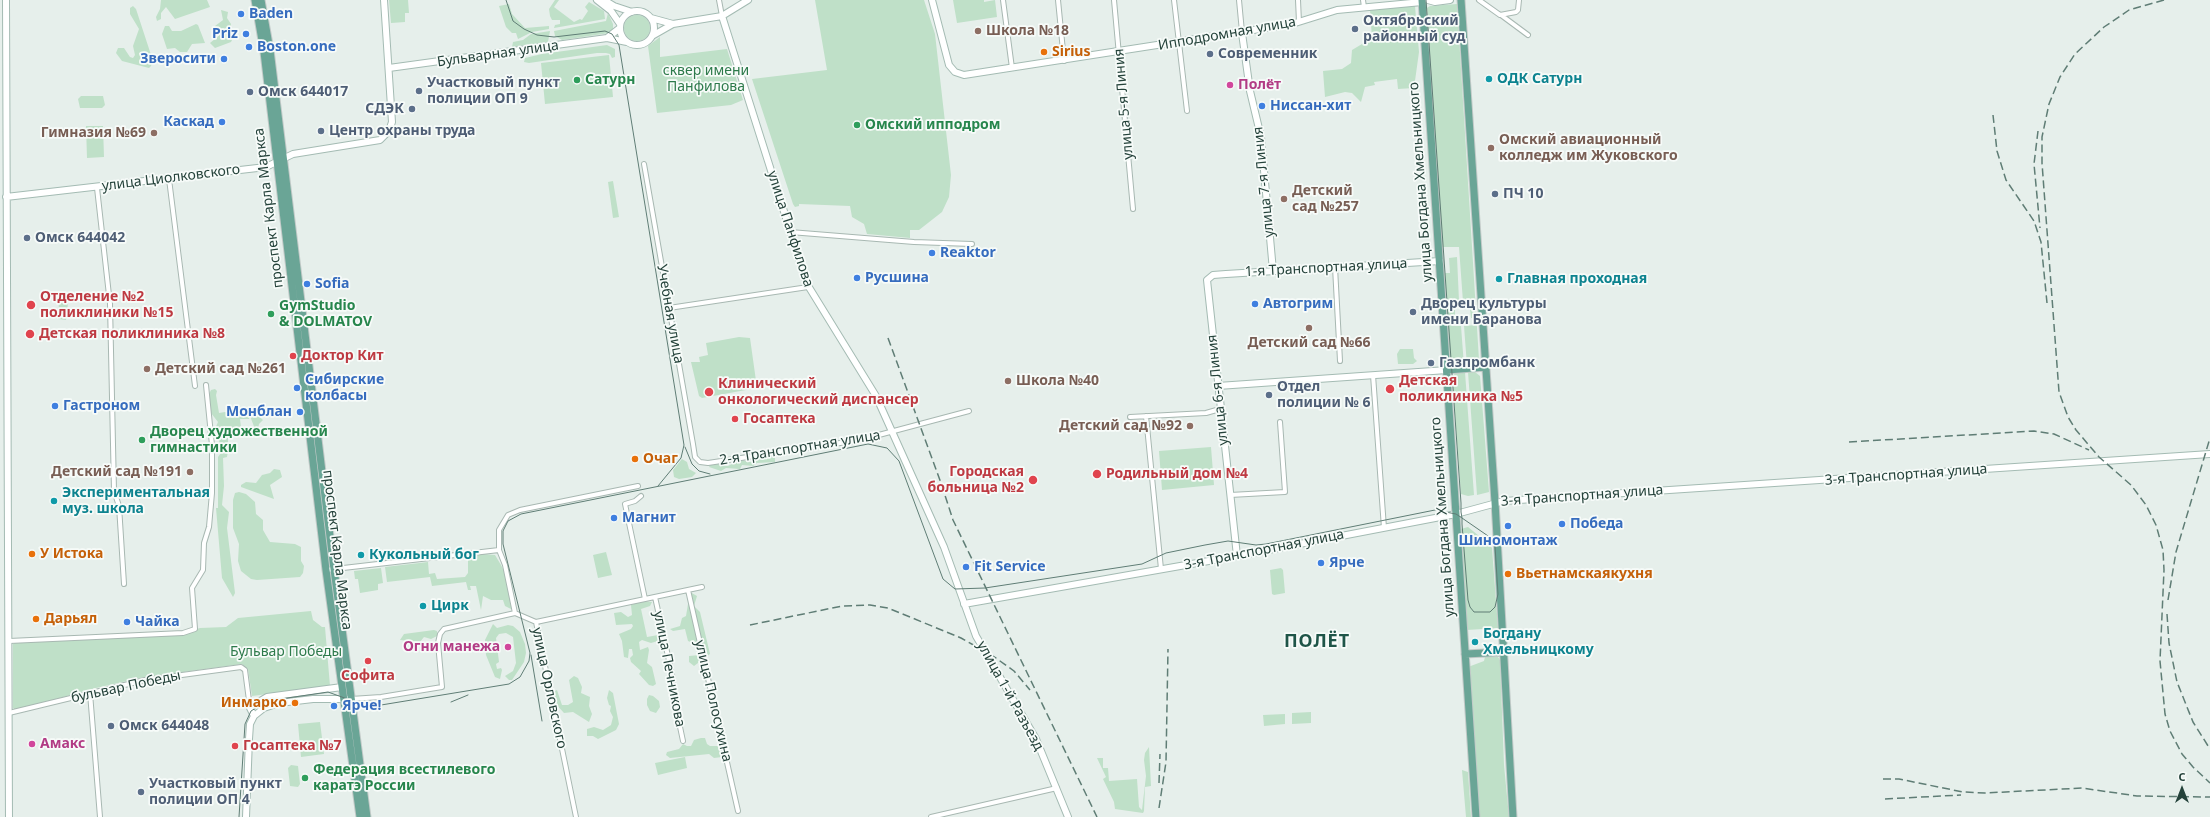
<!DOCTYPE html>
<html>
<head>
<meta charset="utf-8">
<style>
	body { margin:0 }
	#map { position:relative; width:2210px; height:817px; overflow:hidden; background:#e6efeb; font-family:"Noto Sans",sans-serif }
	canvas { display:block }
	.north { position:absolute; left:2162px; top:769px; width:40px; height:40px; -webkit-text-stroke:3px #f7fbf9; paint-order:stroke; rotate:0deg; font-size:11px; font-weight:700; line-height:16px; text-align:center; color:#24423a }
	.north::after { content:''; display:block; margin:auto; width:14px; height:18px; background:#24423a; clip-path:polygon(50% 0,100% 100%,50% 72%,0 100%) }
</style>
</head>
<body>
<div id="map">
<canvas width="2210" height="817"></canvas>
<div class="north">С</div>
</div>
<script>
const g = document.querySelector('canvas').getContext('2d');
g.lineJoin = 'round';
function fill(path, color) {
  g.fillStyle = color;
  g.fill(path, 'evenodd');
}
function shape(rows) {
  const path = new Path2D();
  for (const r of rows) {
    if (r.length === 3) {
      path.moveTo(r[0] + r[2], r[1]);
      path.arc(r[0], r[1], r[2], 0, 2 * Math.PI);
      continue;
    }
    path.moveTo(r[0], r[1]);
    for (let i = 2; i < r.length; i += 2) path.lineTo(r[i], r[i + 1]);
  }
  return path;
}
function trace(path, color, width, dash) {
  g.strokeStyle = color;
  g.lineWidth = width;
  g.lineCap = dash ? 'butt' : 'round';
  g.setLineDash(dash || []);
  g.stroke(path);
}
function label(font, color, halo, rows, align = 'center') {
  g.font = font + ' "Noto Sans",sans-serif';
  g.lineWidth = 3.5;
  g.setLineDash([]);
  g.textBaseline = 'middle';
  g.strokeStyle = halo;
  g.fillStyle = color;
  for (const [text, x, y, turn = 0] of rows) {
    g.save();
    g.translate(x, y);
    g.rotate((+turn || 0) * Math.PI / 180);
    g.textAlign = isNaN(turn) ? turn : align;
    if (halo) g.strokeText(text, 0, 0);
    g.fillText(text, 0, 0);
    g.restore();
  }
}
fill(shape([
	[161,0,207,0,210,7,175,19,166,7,161,13,161,19,157,21,156,17,160,9],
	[389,0,408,0,409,13,405,13,405,22,391,23],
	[555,0,559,0,554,7,574,22,580,19,582,20,588,11,585,7,589,2,604,11,605,19,554,28,555,25,560,24,560,20,552,20,550,16,549,9],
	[815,0,924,0,935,34,951,175,949,197,942,212,919,230,910,230,910,238,867,234,864,224,852,217,850,206,799,204,799,206,795,207,793,204,752,79,827,70],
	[953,0,984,0,984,2,995,0,997,17,957,23],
	[509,4,512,14,525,28,549,26,549,29,532,32,518,39,516,33,512,33,506,27,499,6],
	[1457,4,1479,360,1476,365,1467,366,1464,326,1476,325,1475,318,1471,318,1470,309,1475,309,1474,302,1463,302,1459,247,1442,247,1425,9,1430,6],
	[133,6,136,9,153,61,151,66,149,68,122,61,116,53,118,48,124,48,130,57,133,58,135,55,133,46,139,29,130,14,130,8],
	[1415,6,1419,52,1414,88,1398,89,1397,79,1374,82,1375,85,1365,87,1361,102,1352,93,1345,92,1325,97,1323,71,1342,69,1351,63,1352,50,1362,44,1365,39,1372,38,1370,10],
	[221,10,228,12,227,18,231,24,230,29,233,38,231,42,215,48,210,43,221,34,216,30,215,26,223,20],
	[608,13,613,24,613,29,609,33,562,40,555,36,554,31,606,21],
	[637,28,13],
	[196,24,198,25,205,43,192,44,187,52,180,52,175,48,167,49,162,34,165,26,169,26,172,31,181,31],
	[550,31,548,42,512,47,513,42,523,40,531,34],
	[660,37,660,57,727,49,743,100,731,105,657,113,648,46],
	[607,45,615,49,615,57,612,58,610,54,606,53,597,53,529,63,524,62,525,58,542,54],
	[609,55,613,97,545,104,541,63],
	[81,96,103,96,105,105,102,108,80,108,78,99],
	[86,126,103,126,104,157,87,158],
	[613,181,619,217,613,218,608,182],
	[1457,257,1459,301,1458,303,1451,304,1451,310,1455,310,1455,319,1452,320,1452,326,1461,326,1464,366,1450,367,1445,273,1450,273,1449,258],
	[59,301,67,301,68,303,66,320,58,319],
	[739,337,750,338,757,388,702,398,699,396,691,362,700,362,699,357,708,355,706,343],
	[1400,349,1413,349,1414,358,1417,361,1413,364,1398,364,1397,354],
	[1465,372,1474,495,1468,496,1461,494,1452,376,1456,373],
	[1468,372,1475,372,1480,376,1489,492,1477,495],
	[215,389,217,391,216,395,219,413,225,412,234,415,245,409,251,411,255,408,254,412,263,420,259,424,258,429,255,429,250,416,249,419,240,419,242,435,235,435,230,431,228,437,228,451,227,457,223,458,224,486,222,505,229,512,227,528,235,593,233,597,222,578,216,508,218,508,218,457,221,453,221,447,215,429,218,422,211,413,209,394,211,390],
	[1211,447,1214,485,1162,490,1159,451],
	[770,454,775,457,775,462,757,463,753,466,742,465,740,469,726,468,721,471,709,467,710,465,717,464,728,466,740,460,751,462],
	[682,459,687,462,689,469,696,473,692,477,679,479,674,477,673,470],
	[274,469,280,470,282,477,270,485,274,499,241,487,241,485,246,482,256,483,262,475,270,473],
	[239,492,246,494,255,502,256,514,263,520,263,530,270,542,295,544,301,547,301,561,304,566,303,573,300,577,257,580,251,579,241,571,238,561,239,544,233,528,233,500,235,493],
	[1468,527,1489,544,1492,548,1498,628,1467,630,1461,529],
	[606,552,612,575,598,578,593,555],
	[483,554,495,555,501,565,507,577,512,604,511,609,505,606,503,600,491,600,483,596,481,610,476,586,470,586,471,590,468,590,466,582,432,586,430,577,387,582,385,567,428,562,429,574,435,573,437,579,465,577,468,573,468,557],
	[381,568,383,583,378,584,378,590,360,593,358,579,355,579,354,571],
	[1281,568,1283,570,1285,593,1274,595,1272,594,1270,570],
	[690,592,697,596,694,606,700,612,710,654,694,666,689,662,689,656,700,655,698,645,688,641,685,629,673,631,670,629,680,626,682,618,686,616],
	[643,601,652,602,650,606,641,609,647,637,658,635,661,640,651,643,642,640,639,642,640,650,648,647,649,650,647,663,652,667,656,684,653,686,649,685,639,674,641,671,631,662,630,658,633,655,632,649,629,649,628,658,624,657,622,641,619,634,631,629,633,626,632,624,616,625,614,613,621,612,628,617,632,615,631,605],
	[311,611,313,620,322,627,325,627,330,686,252,696,248,669,242,664,140,678,96,688,16,710,13,708,13,644,16,642,181,634,200,628,226,627,238,618],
	[493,624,497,628,508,625,513,626,520,632,525,644,526,653,524,662,512,680,509,680,505,676,513,671,516,663,513,637,506,633,499,634,496,638,499,662,496,664,497,669,501,668,502,670,500,679,495,677,486,655,485,640],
	[434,630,437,631,437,636,431,639,424,637,420,642,400,640,404,634],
	[1494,656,1498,657,1500,660,1504,765,1509,817,1479,817,1468,667,1484,661,1485,657],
	[574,676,578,678,582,687,581,693,590,697,589,706,592,714,589,722,573,712,564,713,555,703,555,691,557,690,562,705,568,705,573,702,569,680],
	[609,690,613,693,619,724,616,730,598,739,593,736,587,736,587,729,594,727,603,730,611,725,613,717,610,711,611,706,609,705,607,698],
	[649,695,653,696,659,701,660,707,656,713,650,711,647,705,647,699],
	[1311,712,1311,723,1292,724,1292,713],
	[1285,714,1285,724,1264,726,1263,715],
	[320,722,324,754,301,757,298,724],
	[701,738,705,738,707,744,710,746,722,746,722,757,714,758,709,754,670,758,666,755,667,752,679,749,683,744,687,746,691,746,694,740],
	[1149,747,1151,786,1145,787,1144,811,1143,813,1115,809,1114,802,1103,779,1106,777,1097,758,1103,758,1103,768,1108,768,1109,781,1137,779,1139,807,1142,810,1146,776,1144,760,1145,753],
	[685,757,687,768,658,775,655,763],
	[291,765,298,766,300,784,298,787,290,786,288,768],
	[1462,770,1468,772,1471,817,1466,817]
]), '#bfe0c8');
const street = shape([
	[719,0,722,16],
	[1003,0,1012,68],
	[1058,0,1064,61],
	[1114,0,1133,209],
	[1174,0,1187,111],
	[1239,0,1242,32],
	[1298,0,1299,22],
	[1363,0,1364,7],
	[1479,0,1500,15,1516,12,1518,10,1519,0],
	[1501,15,1528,35],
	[644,164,693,444,695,457,700,462,708,463,860,440,969,411],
	[169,179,195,386],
	[97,188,110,304,114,491,119,506,124,584],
	[790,232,914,242,972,244],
	[1335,267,1340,361],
	[669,308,808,287],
	[1373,375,1384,528],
	[1146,416,1161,569],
	[1130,417,1206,413,1220,409],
	[1230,495,1285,492,1280,422],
	[641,496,635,501,625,504,645,599],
	[326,570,499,550],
	[688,590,738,811],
	[655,597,673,679,672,689,683,741],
	[536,622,702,587],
	[9,641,183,633,195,629,192,588,203,570,204,543,209,527,212,493,212,445,206,385],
	[90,693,100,817],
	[351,699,381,697,442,687,438,643,440,634,444,629,515,613],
	[9,713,145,680,241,667,245,670,250,708],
	[576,817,536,622,515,613,505,565,499,550,499,530,508,515,520,510,638,486],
	[931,817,1057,788]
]);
const secondary = shape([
	[6,0,9,817],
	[597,0,611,11,620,24],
	[604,0,614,6,632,12],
	[932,0,949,65,955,72,964,75,1292,24,1337,10,1422,2],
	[1428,0,1435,2,1450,0],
	[637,28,17],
	[722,16,807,284,876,396,944,547,976,636,1036,739,1068,817],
	[651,18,673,24],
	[1242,33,1250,91,1261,137,1273,271],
	[652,36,673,24,722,16,748,0],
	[607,38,620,28],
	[389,68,607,38,627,42],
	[6,197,266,167,293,154,380,140,389,131,392,122,384,0],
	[1218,386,1447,370],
	[1237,556,1207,280,1213,275,1226,274,1440,261],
	[964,604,1237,556,1456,514,1504,501,2210,454],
	[254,716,250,708,252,706,267,697,342,687],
	[246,817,249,739,250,724,254,716,264,708,279,703,313,699,348,699]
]);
const primary = shape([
	[255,0,264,52,326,570,360,817],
	[261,0,270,50,334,569,367,817],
	[1422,0,1476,817],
	[1461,0,1495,502,1513,817],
	[1447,370,1486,367],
	[1465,654,1505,652]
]);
trace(street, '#a8b8b2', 6);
trace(secondary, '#a4bbb3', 8);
trace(primary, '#c2cac8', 9);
trace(street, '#fff', 4);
trace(secondary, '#fff', 6);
trace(primary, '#6aa596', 7);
trace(shape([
	[506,0,513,21,524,29,537,35,554,37,605,31,612,34,619,45,684,445,681,458,658,486],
	[685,447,692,464,699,471,710,474],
	[531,655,542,721],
	[451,702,468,695],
	[239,817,245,724,251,711,267,701,328,692,364,705,375,706,509,684,520,677,529,661,530,653,503,544,503,531,508,521,521,514,868,444,887,448,899,461,943,579,955,589,985,588,1142,564,1166,553,1205,545,1228,541,1256,545,1266,544,1435,510,1456,514,1462,518,1491,538,1495,546,1498,594,1495,607,1490,612,1474,612,1470,607,1468,600,1462,524,1462,518,1461,512,1461,503,1426,0]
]), '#5f7d75', 1);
trace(shape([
	[2164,0,2129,10,2104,27,2075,54,2060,77,2049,104,2042,137,2042,163,2059,392,2068,417,2076,430,2099,457,2131,485,2146,505,2156,525,2163,550,2164,570,2160,661,2165,714,2170,731,2182,754,2193,767,2210,783],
	[1993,115,1997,151,2006,180,2034,221,2041,242,2047,303],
	[2038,131,2034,164,2040,228],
	[888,338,941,483,953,520,1097,817],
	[1849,442,2034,431,2054,434,2089,450],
	[2168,600,2176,552,2210,438],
	[2167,614,2169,643,2177,682,2193,722,2210,749],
	[750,625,842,606,870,605,888,608,961,638,993,656,1014,671,1030,690],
	[1883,779,1899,779,1963,792,1985,793,2082,788,2137,796,2210,797],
	[1159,783,1160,754],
	[1885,799,1961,795],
	[1159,808,1166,762,1168,649]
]), '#5f7d75', 1.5, [8, 4]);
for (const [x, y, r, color] of [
	[241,14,4,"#3f7fe0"],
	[1355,29,4,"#5c6f8a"],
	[978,31,4,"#8d6e63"],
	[246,34,4,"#3f7fe0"],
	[249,47,4,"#3f7fe0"],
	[1044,52,4,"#e8710a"],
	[1210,54,4,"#5c6f8a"],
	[224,59,4,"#3f7fe0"],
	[1489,79,4,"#0f9aa8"],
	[577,80,4,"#2e9e5b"],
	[1230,85,4,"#d1479c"],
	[419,91,4,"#5c6f8a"],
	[250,92,4,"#5c6f8a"],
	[1262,106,4,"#3f7fe0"],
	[412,109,4,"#5c6f8a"],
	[222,122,4,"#3f7fe0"],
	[857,125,4,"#2e9e5b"],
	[321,131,4,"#5c6f8a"],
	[154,133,4,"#8d6e63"],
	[1491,148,4,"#8d6e63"],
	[1495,194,4,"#5c6f8a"],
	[1284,199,4,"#8d6e63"],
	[27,238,4,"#5c6f8a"],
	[932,253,4,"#3f7fe0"],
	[857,278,4,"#3f7fe0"],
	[1499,279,4,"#0f9aa8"],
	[307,284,4,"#3f7fe0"],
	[1255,304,4,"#3f7fe0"],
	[31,305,5,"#e0444e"],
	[1413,312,4,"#5c6f8a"],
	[271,314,4,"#2e9e5b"],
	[1309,328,4,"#8d6e63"],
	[30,334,5,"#e0444e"],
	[293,356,4,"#e0444e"],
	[1431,363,4,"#5c6f8a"],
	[147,369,4,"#8d6e63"],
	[1008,381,4,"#8d6e63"],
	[297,388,4,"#3f7fe0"],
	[1390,389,5,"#e0444e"],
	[709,392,5,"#e0444e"],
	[1269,395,4,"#5c6f8a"],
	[55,406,4,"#3f7fe0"],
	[300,412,4,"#3f7fe0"],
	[735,419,4,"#e0444e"],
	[1190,426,4,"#8d6e63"],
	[142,440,4,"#2e9e5b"],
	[635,459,4,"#e8710a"],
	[190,472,4,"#8d6e63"],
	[1097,474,5,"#e0444e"],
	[1033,480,5,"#e0444e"],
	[54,501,4,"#0f9aa8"],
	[614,518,4,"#3f7fe0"],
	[1562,524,4,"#3f7fe0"],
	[1508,526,4,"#3f7fe0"],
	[32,554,4,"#e8710a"],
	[361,555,4,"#0f9aa8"],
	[1321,563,4,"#3f7fe0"],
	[966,567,4,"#3f7fe0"],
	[1508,574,4,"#e8710a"],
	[423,606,4,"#0f9aa8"],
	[36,619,4,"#e8710a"],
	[127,622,4,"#3f7fe0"],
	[1475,642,4,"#0f9aa8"],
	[508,647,4,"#d1479c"],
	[368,661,4,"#e0444e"],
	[295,703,4,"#e8710a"],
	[334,706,4,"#3f7fe0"],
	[111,726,4,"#5c6f8a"],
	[32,744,4,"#d1479c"],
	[235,746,4,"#e0444e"],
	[305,778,4,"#2e9e5b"],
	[141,792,4,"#5c6f8a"]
]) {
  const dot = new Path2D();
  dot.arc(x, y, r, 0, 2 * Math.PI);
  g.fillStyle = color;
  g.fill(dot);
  trace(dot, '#f7fbf9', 1.5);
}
label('bold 14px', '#366cbe', '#f7fbf9', [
	["Baden",249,14],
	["Priz",238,34,"right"],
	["Boston.one",257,47],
	["Зверосити",216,59,"right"],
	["Ниссан-хит",1270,106],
	["Каскад",214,122,"right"],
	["Reaktor",940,253],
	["Русшина",865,278],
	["Sofia",315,284],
	["Автогрим",1263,304],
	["Сибирские",305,380],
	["колбасы",305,396],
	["Гастроном",63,406],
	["Монблан",292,412,"right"],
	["Магнит",622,518],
	["Победа",1570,524],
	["Шиномонтаж",1508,541,"center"],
	["Ярче",1329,563],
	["Fit Service",974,567],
	["Чайка",135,622],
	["Ярче!",342,706]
], 'left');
label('bold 14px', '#4e5e75', '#f7fbf9', [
	["Октябрьский",1363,21],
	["районный суд",1363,37],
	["Современник",1218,54],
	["Участковый пункт",427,83],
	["полиции ОП 9",427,99],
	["Омск 644017",258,92],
	["СДЭК",404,109,"right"],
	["Центр охраны труда",329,131],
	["ПЧ 10",1503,194],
	["Омск 644042",35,238],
	["Дворец культуры",1421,304],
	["имени Баранова",1421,320],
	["Газпромбанк",1439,363],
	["Отдел",1277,387],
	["полиции № 6",1277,403],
	["Омск 644048",119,726],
	["Участковый пункт",149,784],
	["полиции ОП 4",149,800]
], 'left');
label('bold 14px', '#785e54', '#f7fbf9', [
	["Школа №18",986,31],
	["Гимназия №69",146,133,"right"],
	["Омский авиационный",1499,140],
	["колледж им Жуковского",1499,156],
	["Детский",1292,191],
	["сад №257",1292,207],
	["Детский сад №66",1309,343,"center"],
	["Детский сад №261",155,369],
	["Школа №40",1016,381],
	["Детский сад №92",1182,426,"right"],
	["Детский сад №191",182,472,"right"]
], 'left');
label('14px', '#24423a', '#f7fbf9', [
	["Ипподромная улица",1227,34,-10],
	["Бульварная улица",498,54,-8],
	["улица 5-я Линия",1124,104,-95],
	["улица Циолковского",171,178,-7],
	["улица 7-я Линия",1264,182,-96],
	["улица Богдана Хмельницкого",1421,182,-94],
	["проспект Карла Маркса",269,208,-97],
	["улица Панфилова",790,229,72],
	["1-я Транспортная улица",1326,268,-3],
	["Учебная улица",670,314,80],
	["улица 6-я Линия",1218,390,-96],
	["2-я Транспортная улица",800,448,-9],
	["3-я Транспортная улица",1906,475,-4],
	["3-я Транспортная улица",1582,496,-4],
	["улица Богдана Хмельницкого",1443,517,-94],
	["проспект Карла Маркса",337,550,83],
	["3-я Транспортная улица",1264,550,-11],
	["улица Печникова",669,669,79],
	["бульвар Победы",126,687,-12],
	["улица Орловского",549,688,78],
	["улица 1-й Разъезд",1010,696,61],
	["улица Полосухина",713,701,77]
]);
label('bold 14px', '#c56008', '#f7fbf9', [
	["Sirius",1052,52],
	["Очаг",643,459],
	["У Истока",40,554],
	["Вьетнамскаякухня",1516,574],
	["Дарьял",44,619],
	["Инмарко",287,703,"right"]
], 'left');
label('14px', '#2d7a4b', '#f7fbf9', [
	["сквер имени",706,71],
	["Панфилова",706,87],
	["Бульвар Победы",286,652]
]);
label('bold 14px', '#0d838f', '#f7fbf9', [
	["ОДК Сатурн",1497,79],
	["Главная проходная",1507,279],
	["Экспериментальная",62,493],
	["муз. школа",62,509],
	["Кукольный бог",369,555],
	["Цирк",431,606],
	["Богдану",1483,634],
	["Хмельницкому",1483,650]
], 'left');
label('bold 14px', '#27864d', '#f7fbf9', [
	["Сатурн",585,80],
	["Омский ипподром",865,125],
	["GymStudio",279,306],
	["& DOLMATOV",279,322],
	["Дворец художественной",150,432],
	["гимнастики",150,448],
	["Федерация всестилевого",313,770],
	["каратэ России",313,786]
], 'left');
label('bold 14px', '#b23c85', '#f7fbf9', [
	["Полёт",1238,85],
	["Огни манежа",500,647,"right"],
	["Амакс",40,744]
], 'left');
label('bold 14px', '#be3a42', '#f7fbf9', [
	["Отделение №2",40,297],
	["поликлиники №15",40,313],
	["Детская поликлиника №8",39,334],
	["Доктор Кит",301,356],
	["Детская",1399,381],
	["поликлиника №5",1399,397],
	["Клинический",718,384],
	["онкологический диспансер",718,400],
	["Госаптека",743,419],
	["Городская",1024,472,"right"],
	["больница №2",1024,488,"right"],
	["Родильный дом №4",1106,474],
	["Софита",368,676,"center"],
	["Госаптека №7",243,746]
], 'left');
g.letterSpacing = '1px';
label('bold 18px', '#1f5548', '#f7fbf9', [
	["ПОЛЁТ",1317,642]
]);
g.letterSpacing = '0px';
</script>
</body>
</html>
